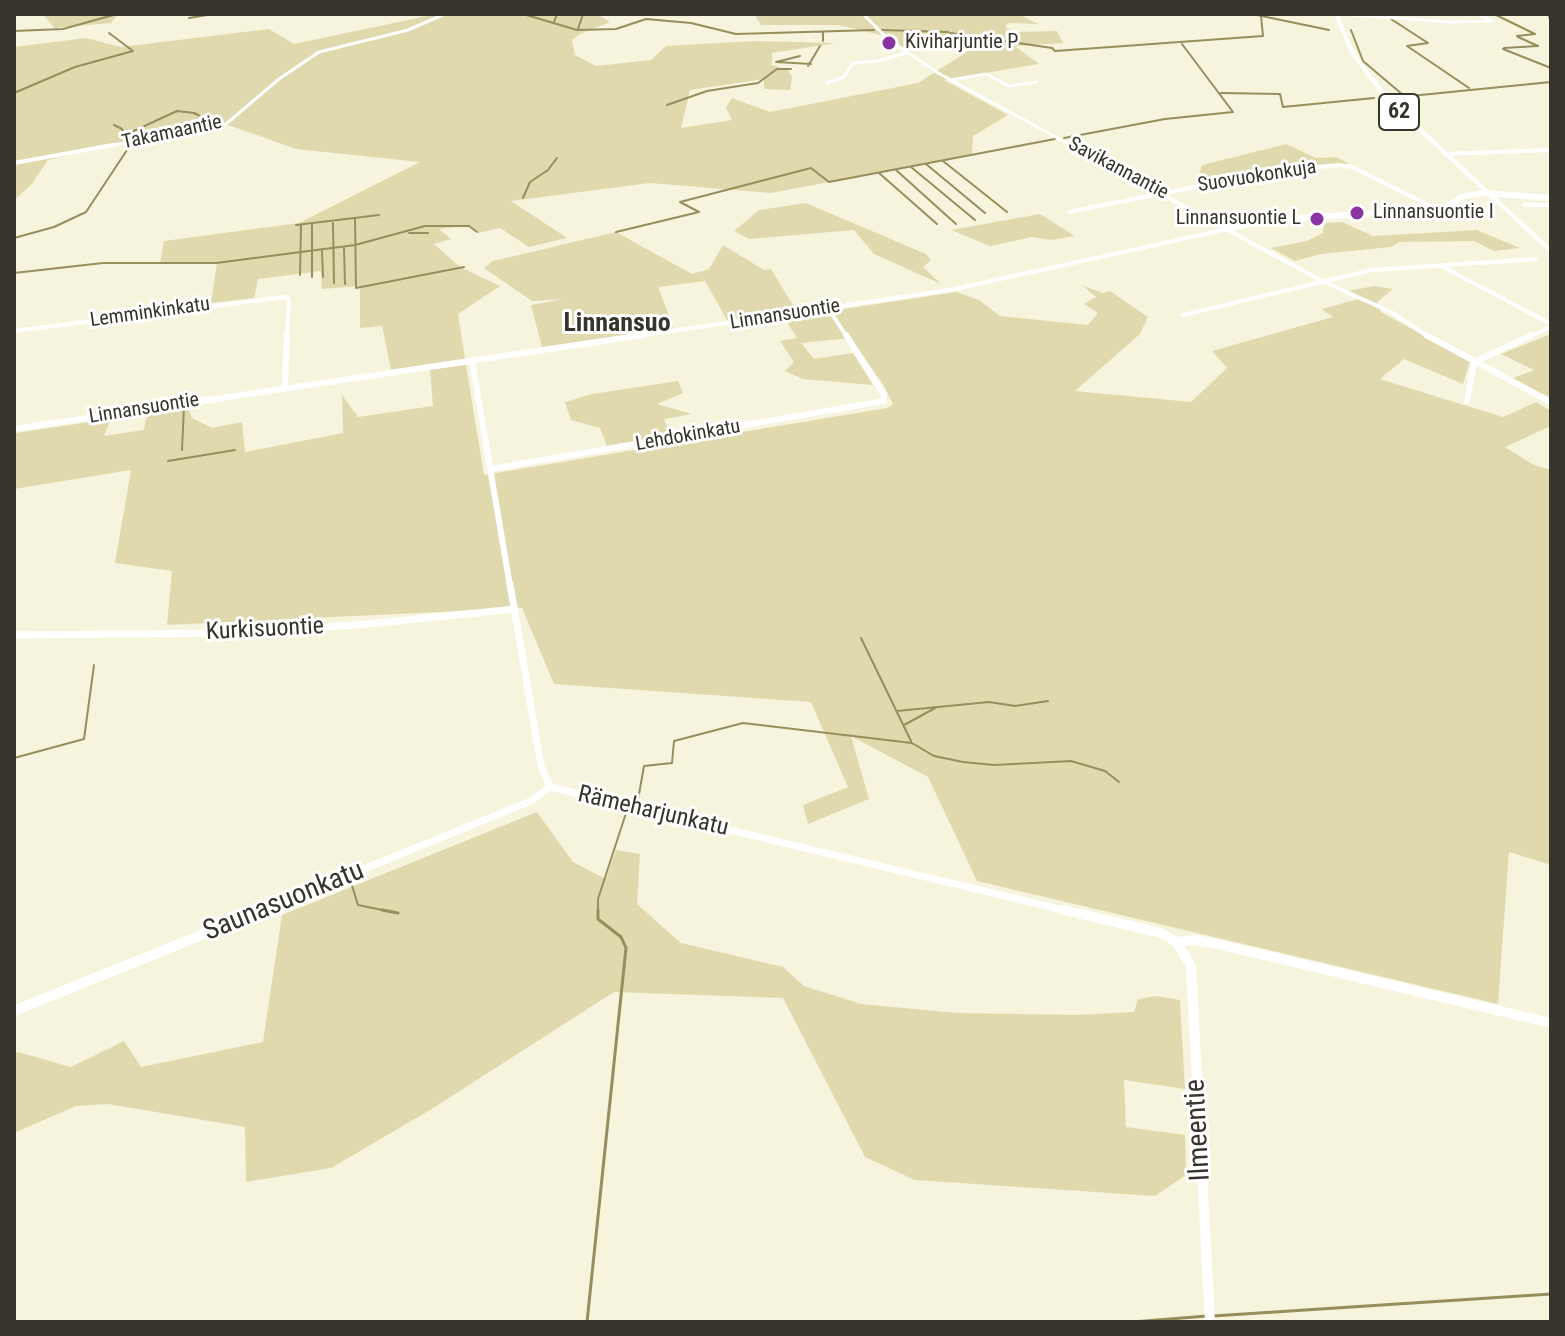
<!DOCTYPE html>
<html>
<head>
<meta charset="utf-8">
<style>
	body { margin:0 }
	#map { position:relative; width:1565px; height:1336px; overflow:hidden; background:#f7f4de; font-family:"Roboto Condensed",sans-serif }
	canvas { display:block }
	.frame { position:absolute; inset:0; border:16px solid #36342c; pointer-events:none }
</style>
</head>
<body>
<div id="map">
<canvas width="1565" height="1336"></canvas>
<div class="frame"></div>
</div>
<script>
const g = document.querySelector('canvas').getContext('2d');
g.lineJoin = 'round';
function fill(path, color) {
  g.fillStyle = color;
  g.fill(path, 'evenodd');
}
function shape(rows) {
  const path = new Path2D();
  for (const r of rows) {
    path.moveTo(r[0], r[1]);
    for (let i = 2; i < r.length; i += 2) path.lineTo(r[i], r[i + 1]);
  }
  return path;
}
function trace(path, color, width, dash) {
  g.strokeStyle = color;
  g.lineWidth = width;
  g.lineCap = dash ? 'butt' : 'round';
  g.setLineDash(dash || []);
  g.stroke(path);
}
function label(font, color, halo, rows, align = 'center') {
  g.font = font + ' "Roboto Condensed",sans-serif';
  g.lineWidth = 6;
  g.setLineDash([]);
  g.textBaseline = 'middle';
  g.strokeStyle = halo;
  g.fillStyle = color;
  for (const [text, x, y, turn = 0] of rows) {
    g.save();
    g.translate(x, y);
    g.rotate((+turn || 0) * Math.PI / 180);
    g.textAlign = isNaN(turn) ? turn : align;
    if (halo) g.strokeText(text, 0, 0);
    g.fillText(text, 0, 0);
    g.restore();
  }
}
fill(shape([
	[43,14,118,14,111,23,54,28],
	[436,14,597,14,610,22,580,34,572,40,575,55,596,66,651,60,666,46,755,41,836,43,772,53,772,65,788,70,792,77,790,90,764,89,764,79,690,90,681,128,732,120,726,108,732,98,770,112,918,83,984,41,959,40,959,35,950,34,917,49,903,48,889,37,839,25,761,25,754,14,1018,14,1038,24,1011,23,1006,24,1006,28,1018,32,1057,31,1063,43,1015,46,1039,64,944,80,1008,115,973,136,972,155,771,193,650,183,511,201,567,238,529,247,500,228,478,233,468,226,439,229,451,239,434,244,460,267,500,286,458,314,465,359,391,370,382,326,360,328,360,286,322,289,321,271,258,279,254,298,211,303,217,263,160,263,164,241,299,223,420,162,296,149,217,121,48,160,31,185,14,200,14,47,86,38,121,47,269,29,294,44],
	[1286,144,1316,158,1336,157,1349,164,1291,167,1196,184,1202,165],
	[806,203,926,254,931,260,923,267,941,284,874,254,854,230,749,239,734,231,759,210],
	[1040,214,1075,236,1051,240,1032,237,990,246,951,230],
	[1342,222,1373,236,1477,230,1520,248,1494,251,1474,241,1399,242,1391,247,1321,254,1295,261,1271,248,1307,241,1323,233,1324,223],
	[616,232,692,274,709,269,723,245,764,270,771,269,796,310,727,320,705,281,658,287,674,328,542,347,531,305,564,299,532,301,484,268,493,261],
	[1082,285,1102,293,1110,291,1148,317,1140,334,1075,391,1191,402,1227,368,1212,351,1333,317,1322,309,1358,299,1348,291,1374,286,1393,289,1377,302,1381,312,1470,361,1463,384,1404,359,1380,379,1503,417,1536,402,1551,411,1551,426,1505,447,1534,465,1551,470,1551,865,1509,852,1498,1004,977,881,928,777,851,736,869,799,808,824,803,805,848,787,811,702,554,684,522,608,167,625,172,571,115,563,131,470,14,489,15,433,111,419,104,436,144,430,147,413,187,406,192,418,212,428,242,422,245,452,343,433,342,395,358,417,433,406,430,369,466,365,484,475,887,408,893,404,884,386,851,338,801,343,814,359,853,353,873,385,803,379,785,371,794,362,780,341,797,338,784,318,956,292,979,300,1000,316,1088,325,1098,313,1084,304,1096,297],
	[1551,334,1551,400,1511,379,1534,370,1501,354],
	[678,381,683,393,657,404,692,414,664,419,671,436,607,446,600,428,571,420,565,402,592,394],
	[537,812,573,862,606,879,616,850,640,854,637,904,681,943,783,967,804,986,861,1004,957,1013,1076,1015,1134,1012,1138,999,1156,996,1180,1000,1185,1089,1124,1080,1126,1127,1185,1135,1186,1175,1155,1196,915,1180,865,1157,783,998,614,992,430,1110,331,1168,246,1182,245,1127,108,1104,76,1106,14,1133,14,1054,18,1052,71,1067,124,1041,141,1067,263,1042,282,915]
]), '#e0d9ad');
trace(shape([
	[523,14,577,30,616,29,646,19,691,23,736,34,874,30],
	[1252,14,1329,30],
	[1494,14,1535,34,1517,36],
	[189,18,213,14],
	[1391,19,1428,43,1407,46,1469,88],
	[554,22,557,14],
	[578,29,583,14],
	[882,30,948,32],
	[1351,30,1363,61,1403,95],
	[14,31,63,29,117,14],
	[823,32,823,41],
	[950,33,1052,48,1055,51,1263,36,1261,16],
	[1504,48,1538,46,1518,37],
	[1503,49,1551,68],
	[800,56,776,62,811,64],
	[808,66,820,46],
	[14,93,75,67,133,51,109,33],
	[1221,93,1280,94,1283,107,1374,98],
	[1390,98,1551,82],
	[667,105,707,91,758,83,777,69,791,69],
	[114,125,122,129,127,141],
	[125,135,177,111,194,113,212,122],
	[1064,138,1165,119,1233,112,1182,44],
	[943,161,1007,212],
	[926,164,985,213],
	[911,167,975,220],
	[896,170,956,224],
	[879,173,937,224],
	[523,198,530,182,548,170,557,158],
	[355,218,356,288,464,267],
	[333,223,334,283],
	[296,225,379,215],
	[312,225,312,277],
	[616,232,699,212,680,202,811,168,829,182,1055,139],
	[409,233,428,233],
	[14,238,54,227,86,212,131,144],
	[355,245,425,226,469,226,477,232],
	[344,248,345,284],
	[322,251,323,277],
	[14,273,103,263,216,263,355,245],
	[300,275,301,226],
	[182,450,184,406],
	[168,461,235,450],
	[861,638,911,741],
	[897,711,989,702,1015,706,1048,701],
	[904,725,937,707],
	[14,758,84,739,94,665],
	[630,801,638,800,644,766,672,763,674,741,743,723,912,743,934,756,963,762,994,765,1071,761,1105,771,1119,782],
	[350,879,358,905,392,912],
	[598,912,598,899,628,807]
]), '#978e5d', 2);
trace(shape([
	[382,910,398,913],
	[1213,1316,1551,1294],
	[587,1322,626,948,621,937,598,919,598,910],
	[1132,1322,1207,1316]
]), '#978e5d', 3);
trace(shape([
	[863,14,889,40,938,73,1074,147],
	[1340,14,1451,22,1492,21,1478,14],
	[950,80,986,74,1009,86,1037,82],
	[827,83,844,77,853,63,877,61,906,53],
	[102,147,226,124,279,79,319,52,408,30,445,14]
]), '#fff', 3);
trace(shape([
	[1071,145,1322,281,1391,312,1429,337],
	[1444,154,1551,150],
	[14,163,113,145],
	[1524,205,1551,205],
	[1069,212,1275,171,1339,165,1352,167,1438,210],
	[1441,266,1551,324],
	[828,308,847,337],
	[1183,315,1372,270,1536,259],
	[14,331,286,297,289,301,287,337],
	[631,337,950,290,1228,229],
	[1528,337,1551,327]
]), '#fff', 4);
trace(shape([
	[1426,335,1551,402],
	[472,361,510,586],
	[285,388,287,335],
	[1467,401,1474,362,1532,335],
	[14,429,644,335],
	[491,469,884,401,884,395,846,335]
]), '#fff', 6);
trace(shape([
	[510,584,541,766,550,787,1072,912],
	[14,635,232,633,357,625,515,609],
	[258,912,531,801,550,787]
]), '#fff', 7);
trace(shape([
	[1064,910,1161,933,1176,942,1191,966,1210,1322],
	[1176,942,1195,940,1217,944,1551,1023],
	[14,1011,263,910]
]), '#fff', 10);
trace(shape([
	[1228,229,1269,220,1441,209,1464,196,1484,193,1551,198]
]), '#fff', 6);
fill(shape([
	[1334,14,1338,14,1355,53,1390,99,1551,248,1551,254,1386,101,1350,53,1334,14]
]), '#fff');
trace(shape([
	[1543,14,1551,18]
]), '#6e6c60', 2, [2, 4]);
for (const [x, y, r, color] of [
	[889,43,8,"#8a34a1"],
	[1357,213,8,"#8a34a1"],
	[1317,219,8,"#8a34a1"]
]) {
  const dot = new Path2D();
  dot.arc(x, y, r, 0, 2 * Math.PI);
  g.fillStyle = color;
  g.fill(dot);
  trace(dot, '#fff', 3);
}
label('20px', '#36342c', '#fff', [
	["Kiviharjuntie P",905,43],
	["Linnansuontie I",1373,213],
	["Linnansuontie L",1301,219,"right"]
], 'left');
label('20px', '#36342c', '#fff', [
	["Takamaantie",172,133,-12],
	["Savikannantie",1118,169,28],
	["Suovuokonkuja",1257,177,-9],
	["Lemminkinkatu",150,313,-8],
	["Linnansuontie",785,315,-9],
	["Linnansuontie",144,409,-9],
	["Lehdokinkatu",688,436,-10]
]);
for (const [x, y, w] of [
	[1399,112,40]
]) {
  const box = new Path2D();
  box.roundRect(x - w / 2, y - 18, w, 36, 6);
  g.fillStyle = '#fff';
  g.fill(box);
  trace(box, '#36342c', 2);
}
label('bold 22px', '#36342c', null, [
	["62",1399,112]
]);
label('24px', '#36342c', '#fff', [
	["Kurkisuontie",265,630,-3],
	["Rämeharjunkatu",653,812,13]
]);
label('bold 26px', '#36342c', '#fff', [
	["Linnansuo",617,324]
]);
label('28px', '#36342c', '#fff', [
	["Saunasuonkatu",284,902,-22],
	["Ilmeentie",1199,1130,-93]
]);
</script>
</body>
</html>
